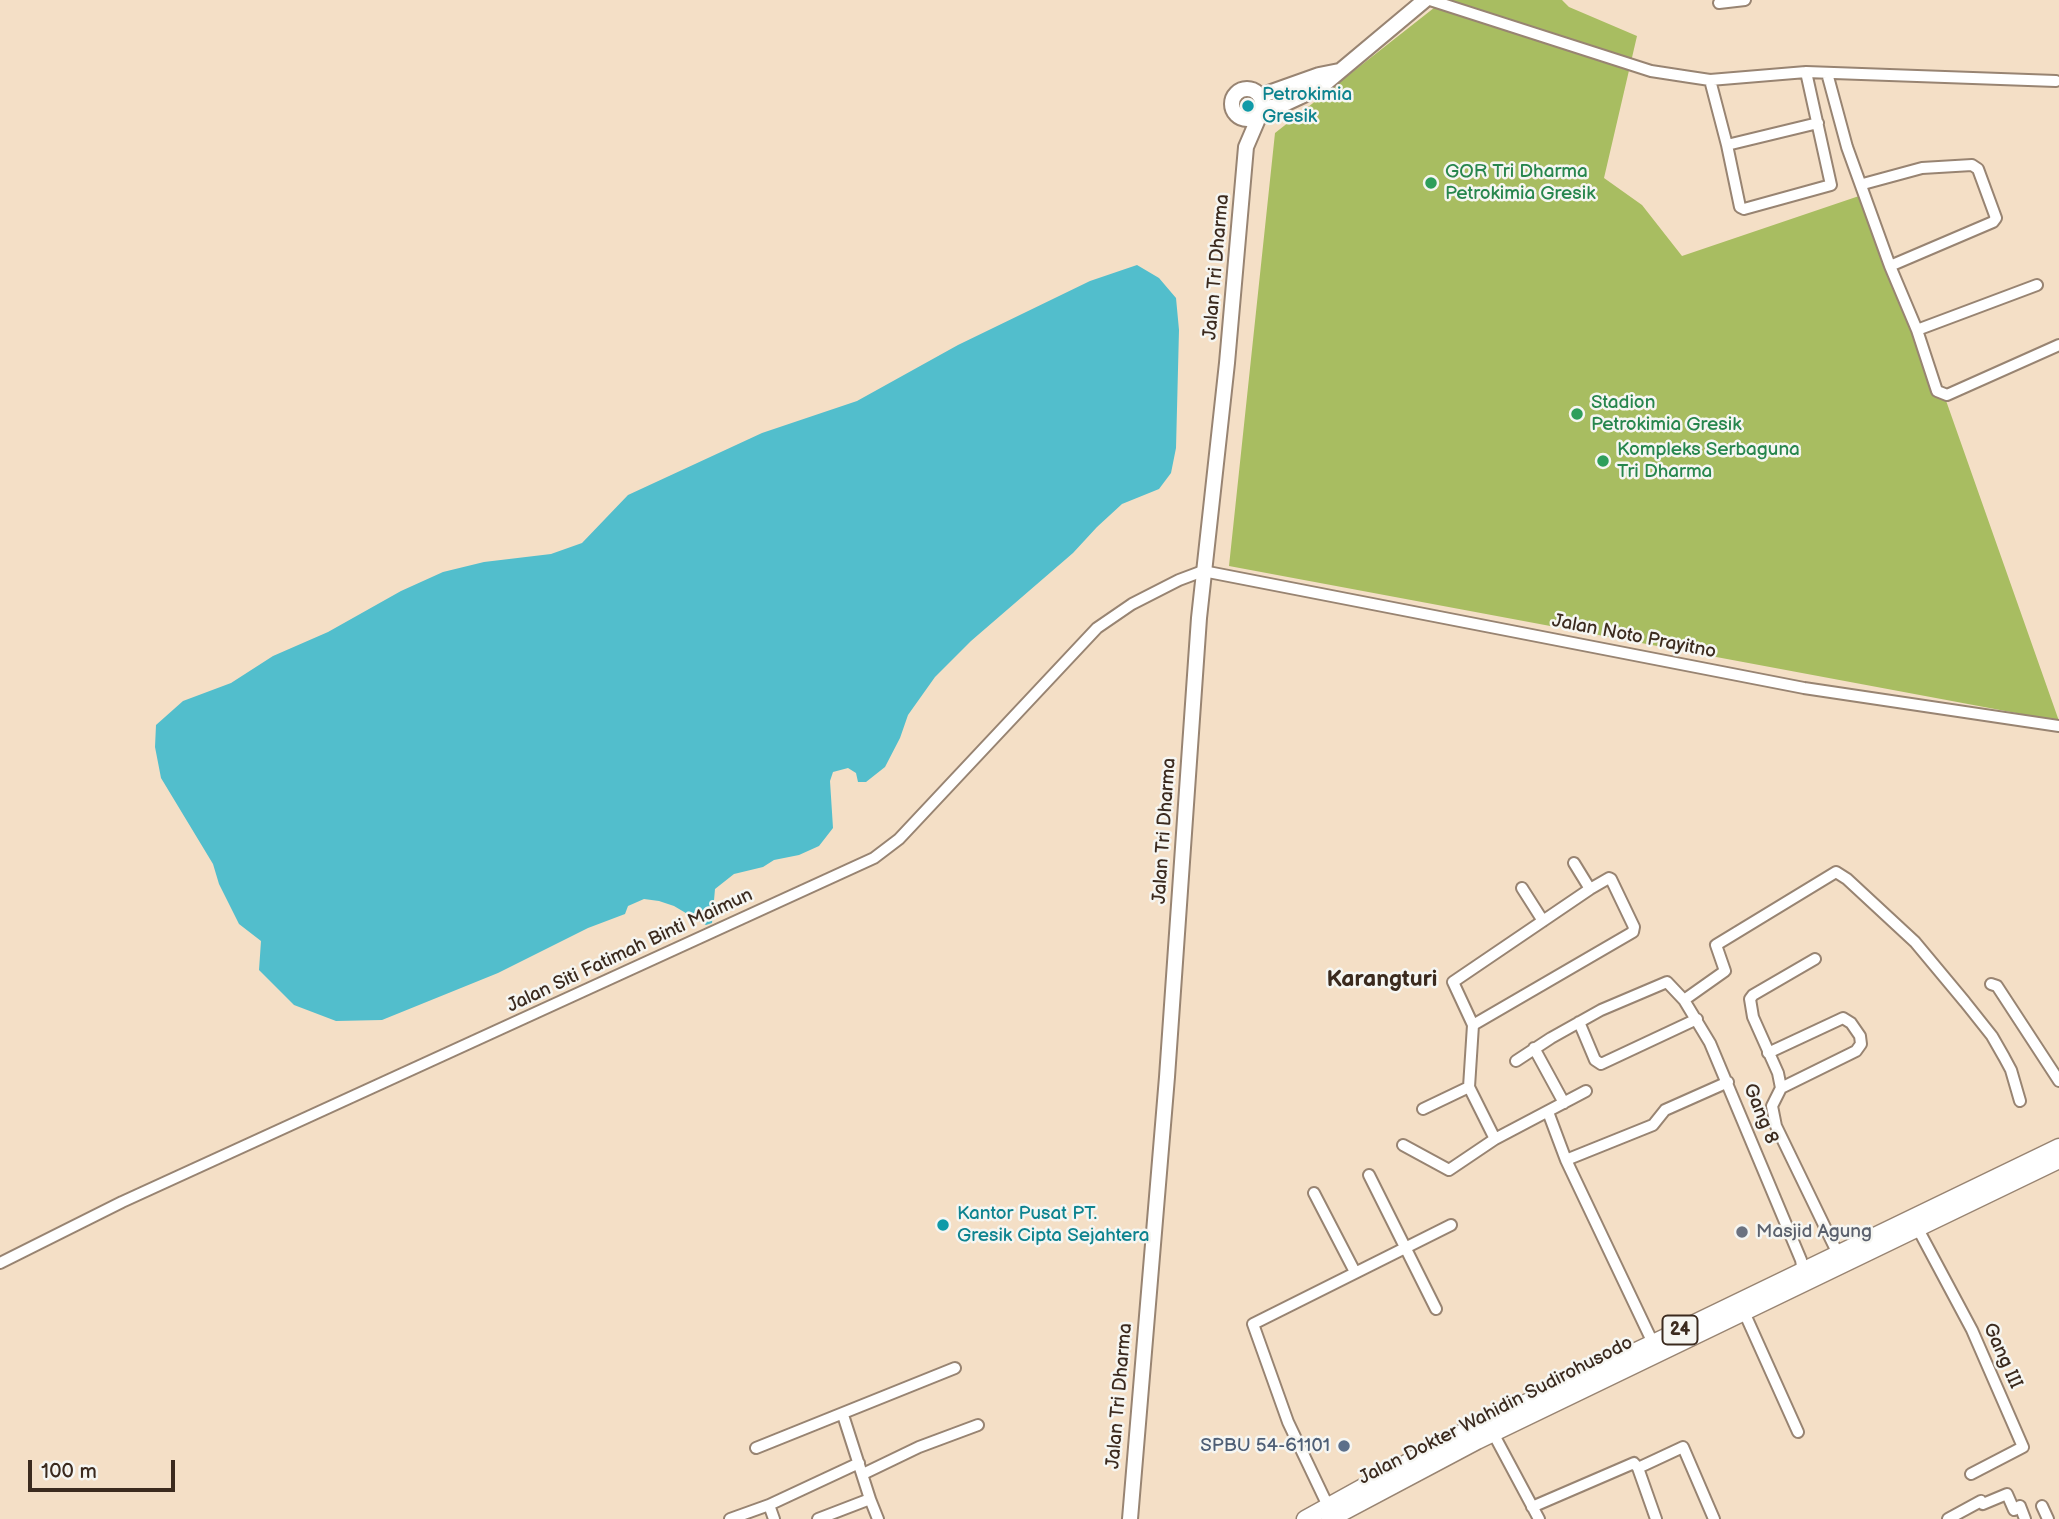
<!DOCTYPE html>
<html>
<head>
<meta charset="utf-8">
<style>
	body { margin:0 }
	#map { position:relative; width:2059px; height:1519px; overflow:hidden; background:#f4dfc6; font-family:"Balsamiq Sans",sans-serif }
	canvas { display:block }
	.scale { position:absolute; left:28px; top:1460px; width:147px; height:32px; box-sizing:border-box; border:4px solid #3b2a1e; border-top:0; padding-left:9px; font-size:21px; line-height:24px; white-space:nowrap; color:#3b2a1e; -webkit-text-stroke:5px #f6f6f2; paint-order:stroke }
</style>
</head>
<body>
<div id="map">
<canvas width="2059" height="1519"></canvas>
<div class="scale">100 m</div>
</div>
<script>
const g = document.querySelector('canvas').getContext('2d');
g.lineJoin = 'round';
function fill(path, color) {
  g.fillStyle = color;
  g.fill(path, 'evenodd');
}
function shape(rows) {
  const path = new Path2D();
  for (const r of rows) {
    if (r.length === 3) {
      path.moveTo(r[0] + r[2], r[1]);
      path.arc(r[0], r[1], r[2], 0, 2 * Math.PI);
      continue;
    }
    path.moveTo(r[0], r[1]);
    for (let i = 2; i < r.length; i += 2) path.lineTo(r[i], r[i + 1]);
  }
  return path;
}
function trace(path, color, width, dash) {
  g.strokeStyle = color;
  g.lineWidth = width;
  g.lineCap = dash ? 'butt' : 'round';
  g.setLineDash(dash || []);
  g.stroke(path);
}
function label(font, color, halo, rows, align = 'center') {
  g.font = font + ' "Balsamiq Sans",sans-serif';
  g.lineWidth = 5;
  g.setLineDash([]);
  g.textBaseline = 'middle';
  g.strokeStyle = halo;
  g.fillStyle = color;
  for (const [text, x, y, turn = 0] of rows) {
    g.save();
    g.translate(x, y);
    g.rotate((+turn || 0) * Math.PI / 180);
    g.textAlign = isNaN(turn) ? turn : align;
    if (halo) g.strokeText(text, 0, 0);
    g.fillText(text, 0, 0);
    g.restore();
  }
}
fill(shape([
	[1444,0,1562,0,1569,7,1637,36,1604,178,1642,205,1682,256,1862,195,1931,358,2059,721,1229,566,1275,133]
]), '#a8bd61');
fill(shape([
	[1137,265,1159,278,1176,298,1179,330,1176,448,1171,473,1159,489,1122,504,1097,527,1073,553,971,641,935,677,908,715,900,738,885,767,866,782,858,782,856,773,848,768,833,772,830,781,833,828,819,846,799,855,774,860,763,867,734,874,715,889,712,923,706,925,674,906,659,901,644,899,628,906,625,914,588,928,498,973,382,1020,336,1021,294,1005,259,970,261,941,239,924,219,884,213,864,161,778,155,747,156,725,183,701,231,683,273,656,328,632,401,591,443,572,484,562,551,554,582,543,628,495,762,433,857,401,958,345,1090,281]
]), '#52becc');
const minor = shape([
	[1430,0,1651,71,1690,77,1710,80,1806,72,2056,81],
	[1719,3,1745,0],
	[1827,73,1847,147,1890,266,1917,330,1937,391,1947,395,2059,345],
	[1710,80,1727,145,1740,207,1744,209,1831,185,1806,72],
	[1727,145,1818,123],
	[1863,184,1922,168,1972,165,1978,169,1996,218,1993,222,1890,266],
	[1917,330,2037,285],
	[1574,863,1590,889],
	[1522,888,1543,921],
	[1815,959,1753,995,1750,999,1753,1017,1778,1073,1781,1088,1772,1106,1776,1126,1838,1254],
	[1991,984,1997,986,2059,1081],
	[1684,1000,1725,971,1716,945,1836,872,1847,879,1915,942,1965,1002,1992,1036,2004,1057,2011,1070,2020,1101],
	[1579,1022,1595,1060,1601,1064,1697,1019],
	[1473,1025,1633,932,1634,927,1611,879,1609,878,1590,889,1453,982,1473,1025,1469,1087,1495,1139],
	[1534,1048,1564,1103],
	[1768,1053,1843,1018,1851,1023,1860,1036,1861,1044,1856,1051,1781,1088],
	[1516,1061,1551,1038,1601,1010,1667,982,1684,1000,1710,1043,1801,1260,1803,1271],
	[1423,1109,1469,1087],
	[1548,1112,1566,1160,1653,1125,1665,1110,1728,1082],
	[1403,1145,1449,1170,1495,1139,1586,1091],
	[1566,1160,1653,1343],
	[1369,1175,1436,1309],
	[1314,1193,1355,1272],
	[1918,1229,1972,1330,2023,1447,1971,1474],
	[0,1263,122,1202,874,858,899,839,1097,628,1132,604,1179,580,1203,571,1804,688,2059,726],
	[1744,1312,1798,1432],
	[843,1415,870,1499],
	[1493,1433,1539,1519],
	[756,1448,955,1368],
	[1638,1468,1683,1447,1714,1519],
	[863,1474,919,1447,978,1425],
	[769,1505,859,1463],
	[1328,1506,1288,1422,1253,1324,1451,1225],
	[2042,1506,2048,1519],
	[1532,1507,1634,1463,1638,1468,1656,1519],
	[730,1519,769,1505,774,1519],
	[818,1519,870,1499,878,1519],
	[1948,1519,1981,1501,1983,1504,2007,1494,2014,1510,2020,1506,2025,1519]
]);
const major = shape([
	[1247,104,15],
	[1260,96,1319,75,1339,71],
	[1263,108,1280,106,1321,87,1425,0],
	[1130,1519,1167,1077,1199,618,1227,363,1246,147,1261,112]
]);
const highway = shape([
	[1305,1519,1457,1435,1653,1343,2059,1147],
	[1330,1519,1477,1441,2059,1160]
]);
trace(minor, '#988472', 14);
trace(major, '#988472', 18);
trace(highway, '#988472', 19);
trace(minor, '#fff', 10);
trace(major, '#fff', 14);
trace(highway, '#fff', 16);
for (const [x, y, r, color] of [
	[1248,106,7,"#0f9aa8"],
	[1431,183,7,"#2e9e5b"],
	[1577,414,7,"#2e9e5b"],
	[1603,461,7,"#2e9e5b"],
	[943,1225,7,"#0f9aa8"],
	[1742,1232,7,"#6b7280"],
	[1344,1446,7,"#5c6f8a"]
]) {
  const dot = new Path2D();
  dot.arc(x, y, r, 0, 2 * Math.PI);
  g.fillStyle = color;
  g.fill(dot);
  trace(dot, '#f6f6f2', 2.5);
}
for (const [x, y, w] of [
	[1680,1330,35]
]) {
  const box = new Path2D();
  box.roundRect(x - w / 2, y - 14.5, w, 29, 5);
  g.fillStyle = '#f6f6f2';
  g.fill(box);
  trace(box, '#3b2a1e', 2);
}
label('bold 18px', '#3b2a1e', null, [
	["24",1680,1330]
]);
label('19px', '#0d838f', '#f6f6f2', [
	["Petrokimia",1262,95],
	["Gresik",1262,117],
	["Kantor Pusat PT.",957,1214],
	["Gresik Cipta Sejahtera",957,1236]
], 'left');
label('19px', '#27864d', '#f6f6f2', [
	["GOR Tri Dharma",1445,172],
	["Petrokimia Gresik",1445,194],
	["Stadion",1591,403],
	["Petrokimia Gresik",1591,425],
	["Kompleks Serbaguna",1617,450],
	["Tri Dharma",1617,472]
], 'left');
label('19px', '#3b2a1e', '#f6f6f2', [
	["Jalan Tri Dharma",1217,267,-85],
	["Jalan Noto Prayitno",1634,637,11],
	["Jalan Tri Dharma",1165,831,-86],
	["Jalan Siti Fatimah Binti Maimun",630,951,-25],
	["Gang 8",1760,1114,68],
	["Gang III",2002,1356,66],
	["Jalan Tri Dharma",1120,1396,-85],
	["Jalan Dokter Wahidin Sudirohusodo",1496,1411,-27]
]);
label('19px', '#5b616d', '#f6f6f2', [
	["Masjid Agung",1756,1232]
], 'left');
label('19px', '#4e5e75', '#f6f6f2', [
	["SPBU 54-61101",1330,1446]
], 'right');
label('bold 23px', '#3b2a1e', '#f6f6f2', [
	["Karangturi",1382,980]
]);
</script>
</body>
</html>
